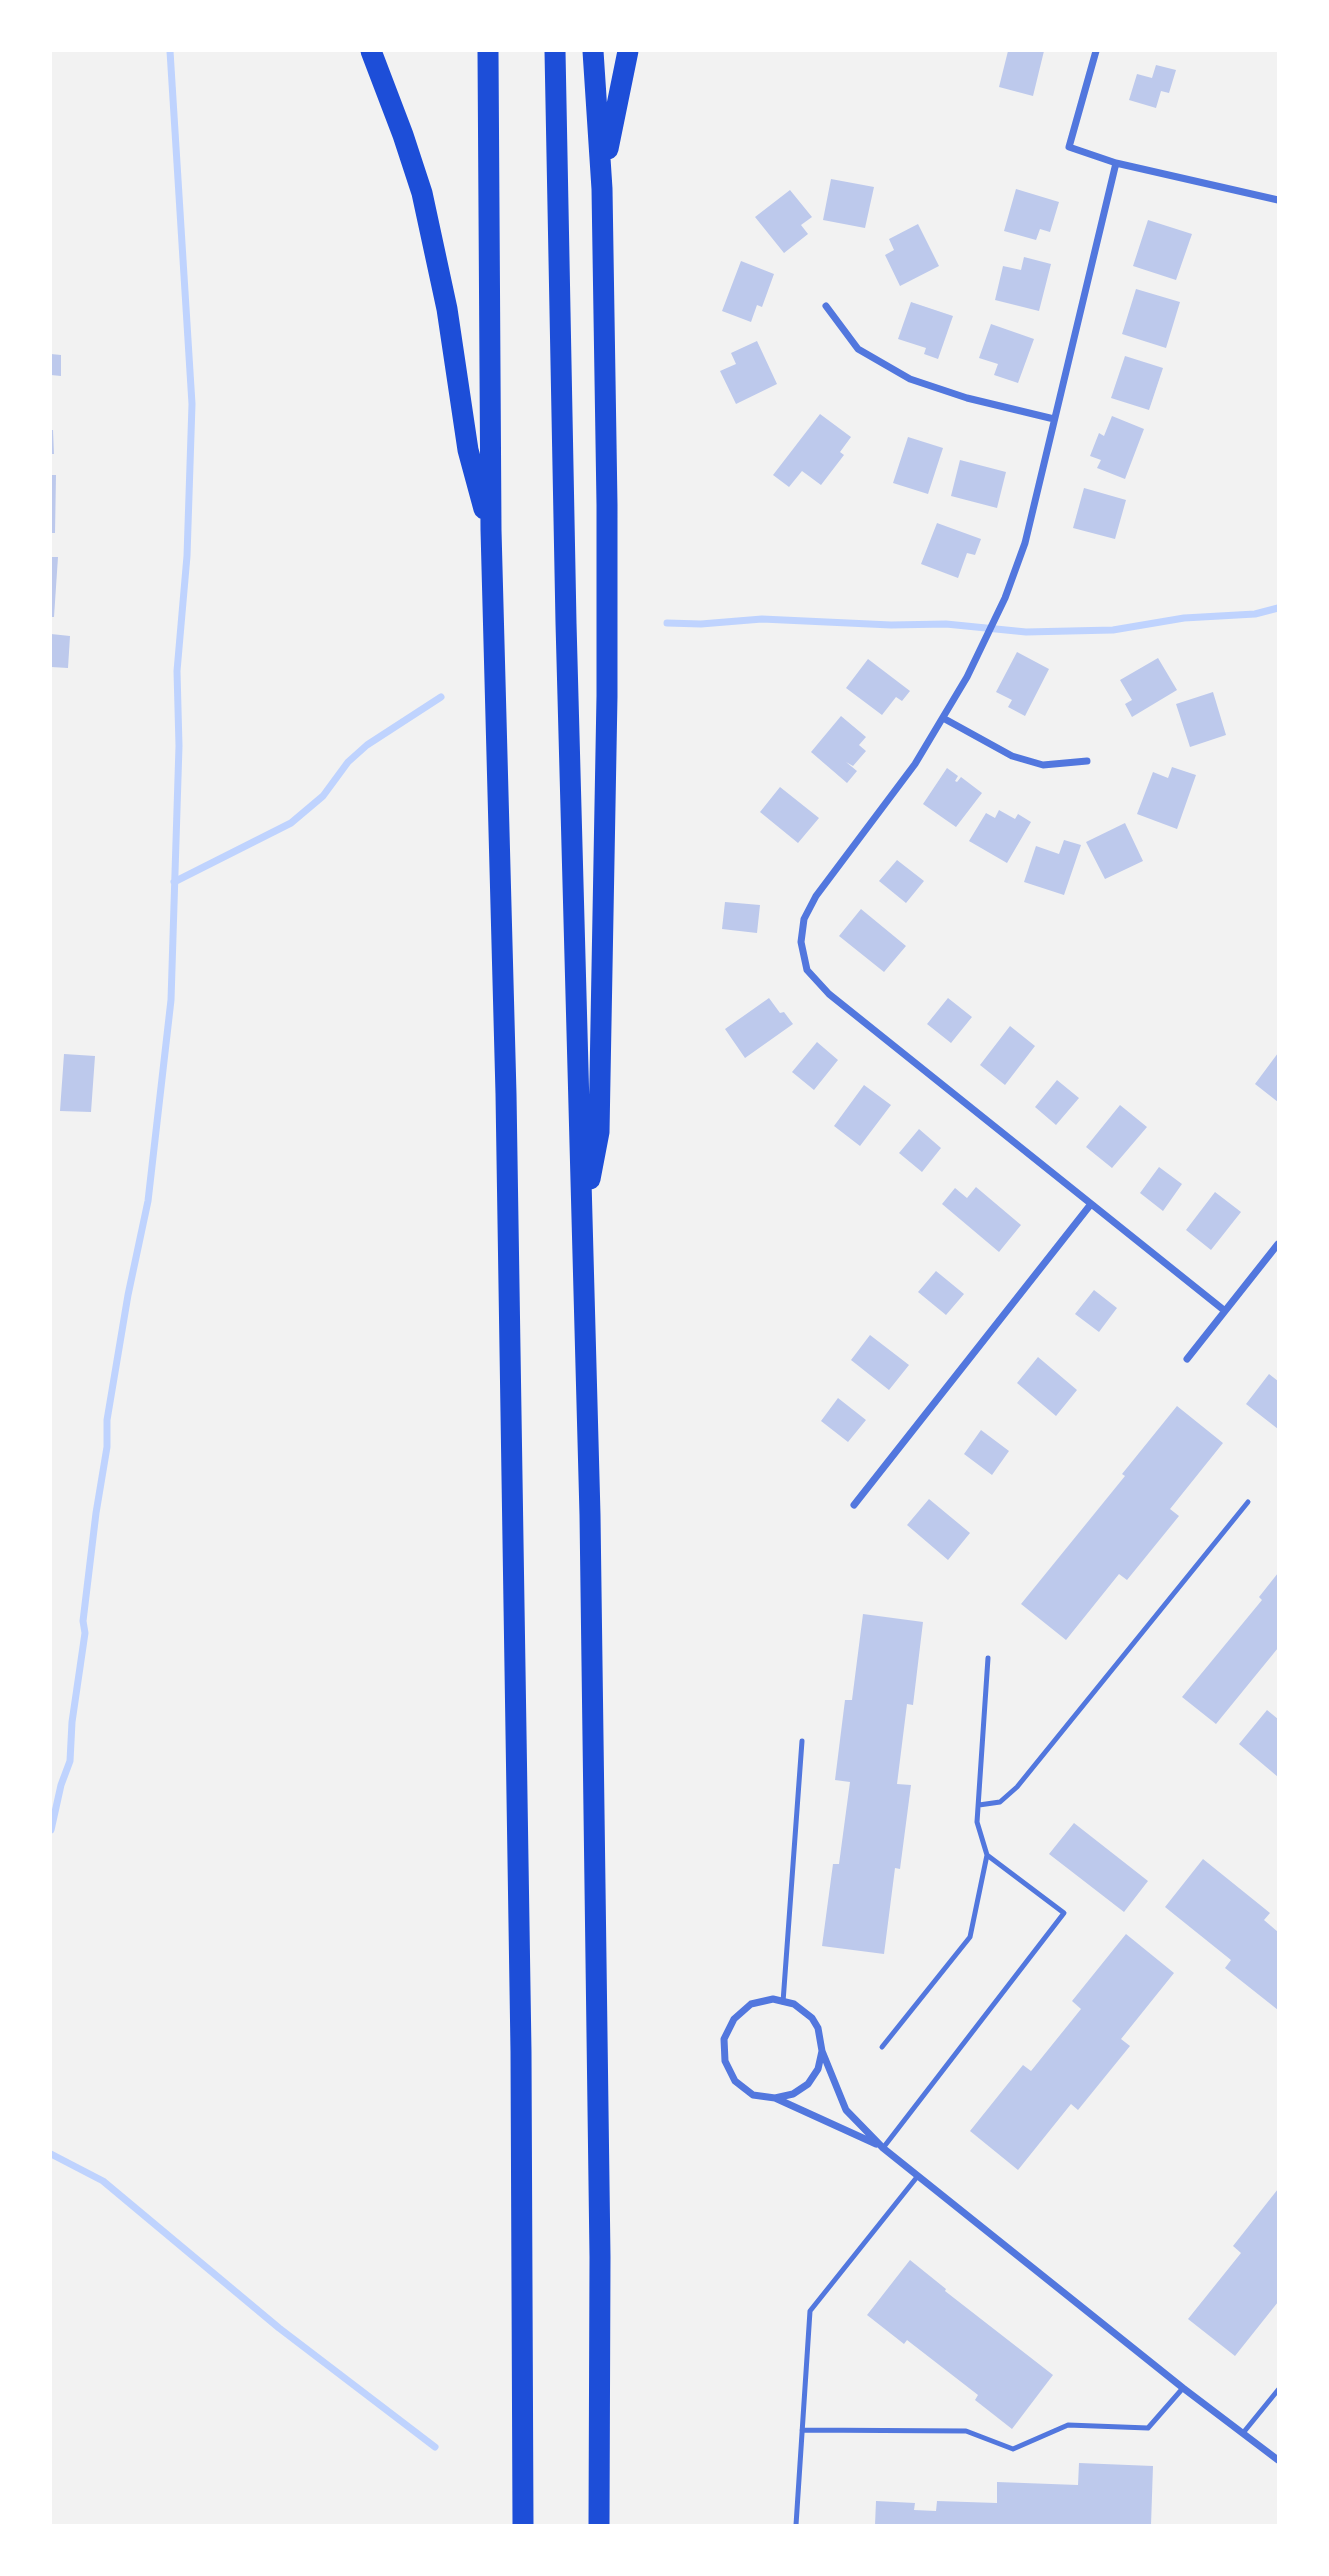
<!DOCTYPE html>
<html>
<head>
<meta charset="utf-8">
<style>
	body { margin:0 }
	#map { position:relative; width:1329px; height:2576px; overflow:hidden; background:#f2f2f2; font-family:Manrope,sans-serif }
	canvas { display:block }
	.frame { position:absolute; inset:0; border:52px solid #fff; pointer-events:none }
</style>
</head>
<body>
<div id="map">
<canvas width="1329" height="2576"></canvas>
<div class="frame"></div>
</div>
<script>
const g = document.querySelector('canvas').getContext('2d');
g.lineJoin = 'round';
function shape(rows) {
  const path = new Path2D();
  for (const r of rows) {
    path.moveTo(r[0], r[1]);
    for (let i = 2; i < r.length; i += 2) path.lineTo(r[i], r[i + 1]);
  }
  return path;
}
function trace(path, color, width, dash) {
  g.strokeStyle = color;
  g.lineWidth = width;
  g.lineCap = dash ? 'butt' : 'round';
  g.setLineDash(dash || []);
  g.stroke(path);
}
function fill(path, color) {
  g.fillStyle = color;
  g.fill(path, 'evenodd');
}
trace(shape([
	[667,623,701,624,762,619,891,625,946,624,1026,632,1113,630,1184,618,1255,614,1278,608],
	[174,882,291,823,323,796,348,762,367,745,441,697],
	[51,1830,61,1785,70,1761,72,1722,85,1633,83,1621,96,1513,107,1447,107,1420,128,1295,148,1201,171,1000,179,746,177,671,187,556,192,404,170,51],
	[51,2154,103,2181,279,2328,435,2447]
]), '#bfd3fe', 7);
fill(shape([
	[1008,51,1044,51,1033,96,999,87],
	[1156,65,1176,70,1169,93,1161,91,1156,108,1129,100,1137,74,1152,78],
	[831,179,874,187,865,228,823,220],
	[1016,189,1059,202,1050,232,1040,229,1036,240,1004,231],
	[790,190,812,217,801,225,808,234,784,253,755,217],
	[1148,220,1192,234,1176,280,1133,266],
	[918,224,939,266,900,286,885,255,894,250,889,239],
	[1024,257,1051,264,1039,311,995,300,1003,266,1021,270],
	[741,261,774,274,762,307,757,305,751,322,722,311],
	[1136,289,1180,302,1166,348,1122,334],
	[911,302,953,316,938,359,924,354,926,348,898,339],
	[991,324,1034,339,1018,383,994,375,998,364,979,358],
	[757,341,777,384,736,404,720,371,736,364,731,353],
	[51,354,61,355,61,376,51,375],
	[1125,356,1163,368,1149,410,1111,398],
	[820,414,851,437,840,452,844,455,821,485,802,471,789,487,773,475],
	[1112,416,1144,429,1125,479,1097,468,1101,460,1090,456,1099,433,1104,436],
	[51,430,53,430,54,454,51,454],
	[908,437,943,448,928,494,893,483],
	[960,460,1006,472,997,508,951,496],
	[51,475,56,475,55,533,51,533],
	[1084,488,1126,500,1115,539,1073,528],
	[937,523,981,539,975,555,967,553,958,578,921,564],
	[51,557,58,557,54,617,51,617],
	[51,634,70,636,68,668,51,667],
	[1017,652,1049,669,1025,716,1008,707,1012,700,996,692],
	[1158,658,1177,690,1132,717,1125,704,1132,700,1120,680],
	[868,659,910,691,902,701,896,697,882,715,846,688],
	[1213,692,1226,735,1190,747,1176,704],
	[841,716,866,737,859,745,866,751,853,766,846,762,857,771,847,783,811,752],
	[1172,767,1196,775,1177,829,1137,814,1153,772,1168,778],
	[947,768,958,776,955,781,957,782,961,777,982,793,956,827,923,804],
	[780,787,819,818,798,843,760,812],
	[999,810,1015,819,1018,814,1031,822,1007,863,969,841,986,813,995,818],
	[1125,823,1143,861,1105,879,1086,842],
	[1064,840,1081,845,1064,895,1024,882,1036,846,1059,854],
	[897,860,924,881,906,903,879,881],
	[725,902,760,905,757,933,722,929],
	[861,909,906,946,884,972,839,936],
	[769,998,780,1013,784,1012,793,1024,745,1058,725,1029],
	[948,998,972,1017,951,1043,927,1024],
	[1010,1026,1035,1046,1005,1085,980,1065],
	[817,1042,838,1060,814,1090,792,1072],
	[1278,1053,1278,1102,1255,1084],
	[64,1054,95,1056,91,1112,60,1111],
	[1057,1080,1079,1098,1056,1125,1035,1107],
	[864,1085,891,1105,860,1146,834,1126],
	[1120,1105,1147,1127,1112,1168,1086,1147],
	[919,1129,941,1148,922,1172,899,1153],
	[1159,1167,1182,1184,1163,1211,1140,1193],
	[976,1187,1021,1225,999,1252,942,1204,955,1188,967,1198],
	[1215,1192,1241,1212,1211,1250,1186,1230],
	[936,1271,964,1294,946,1315,918,1292],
	[1094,1290,1117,1308,1099,1332,1075,1314],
	[870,1335,909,1365,889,1390,851,1360],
	[1038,1357,1077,1390,1056,1416,1017,1383],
	[1269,1374,1278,1381,1278,1429,1246,1404],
	[838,1398,866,1420,848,1442,821,1421],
	[1177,1406,1223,1443,1170,1509,1179,1516,1127,1580,1119,1574,1066,1640,1021,1604,1125,1476,1122,1474],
	[981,1430,1009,1451,992,1475,964,1454],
	[929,1499,970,1533,948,1560,907,1525],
	[1278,1573,1278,1648,1216,1724,1182,1697,1262,1600,1259,1597],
	[863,1614,923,1622,913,1705,907,1704,897,1784,911,1785,900,1869,895,1868,884,1954,822,1946,833,1864,839,1864,850,1782,835,1780,845,1700,852,1700],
	[1267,1710,1278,1719,1278,1777,1239,1744],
	[1074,1823,1148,1881,1124,1912,1049,1854],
	[1203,1859,1270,1913,1264,1920,1278,1932,1278,2010,1225,1968,1231,1960,1165,1907],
	[1126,1934,1174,1973,1121,2039,1130,2046,1078,2110,1071,2104,1018,2170,970,2131,1023,2065,1031,2071,1081,2009,1072,2001],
	[1278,2189,1278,2302,1235,2356,1188,2319,1241,2253,1233,2246],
	[910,2260,946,2289,945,2291,1053,2375,1012,2429,975,2400,978,2395,907,2340,904,2344,867,2315],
	[1079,2463,1153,2466,1151,2525,875,2525,876,2501,915,2503,914,2510,936,2511,937,2501,997,2503,997,2482,1078,2485]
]), '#bdc9ec');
trace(shape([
	[979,1805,1000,1802,1017,1787,1248,1502],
	[783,2002,802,1741],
	[882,2047,970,1937,987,1855],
	[883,2148,1064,1913,987,1855,977,1822,988,1658],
	[802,2430,966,2431,1013,2449,1068,2425,1148,2428,1183,2388],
	[1243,2433,1278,2390],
	[796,2525,810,2311,917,2177]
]), '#5277de', 5);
trace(shape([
	[1096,51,1069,147,1116,163,1278,200],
	[1116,163,1025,543,1005,598,967,677,915,764,816,896,804,919,801,942,807,970,829,994,1225,1311],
	[826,306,858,349,910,379,967,398,1054,419],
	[943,718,1012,756,1043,765,1087,761],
	[1187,1359,1278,1244],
	[854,1505,1091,1204],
	[822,2051,846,2110,883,2148,1183,2388,1278,2460],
	[775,2098,793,2094,808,2084,818,2069,822,2051,818,2028,812,2018,794,2004,773,1999,751,2004,734,2019,724,2039,725,2061,735,2081,753,2095,775,2098,876,2144]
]), '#5277de', 7);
trace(shape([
	[371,51,403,135,422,193,447,309,468,450,484,509],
	[488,51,491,530,506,1094,521,2052,523,2525],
	[555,51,566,623,590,1515,600,2257,599,2525],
	[608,149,628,51],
	[590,1179,599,1132,607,696,607,505,602,189,593,51]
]), '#1d4ed8', 21);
</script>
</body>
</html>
